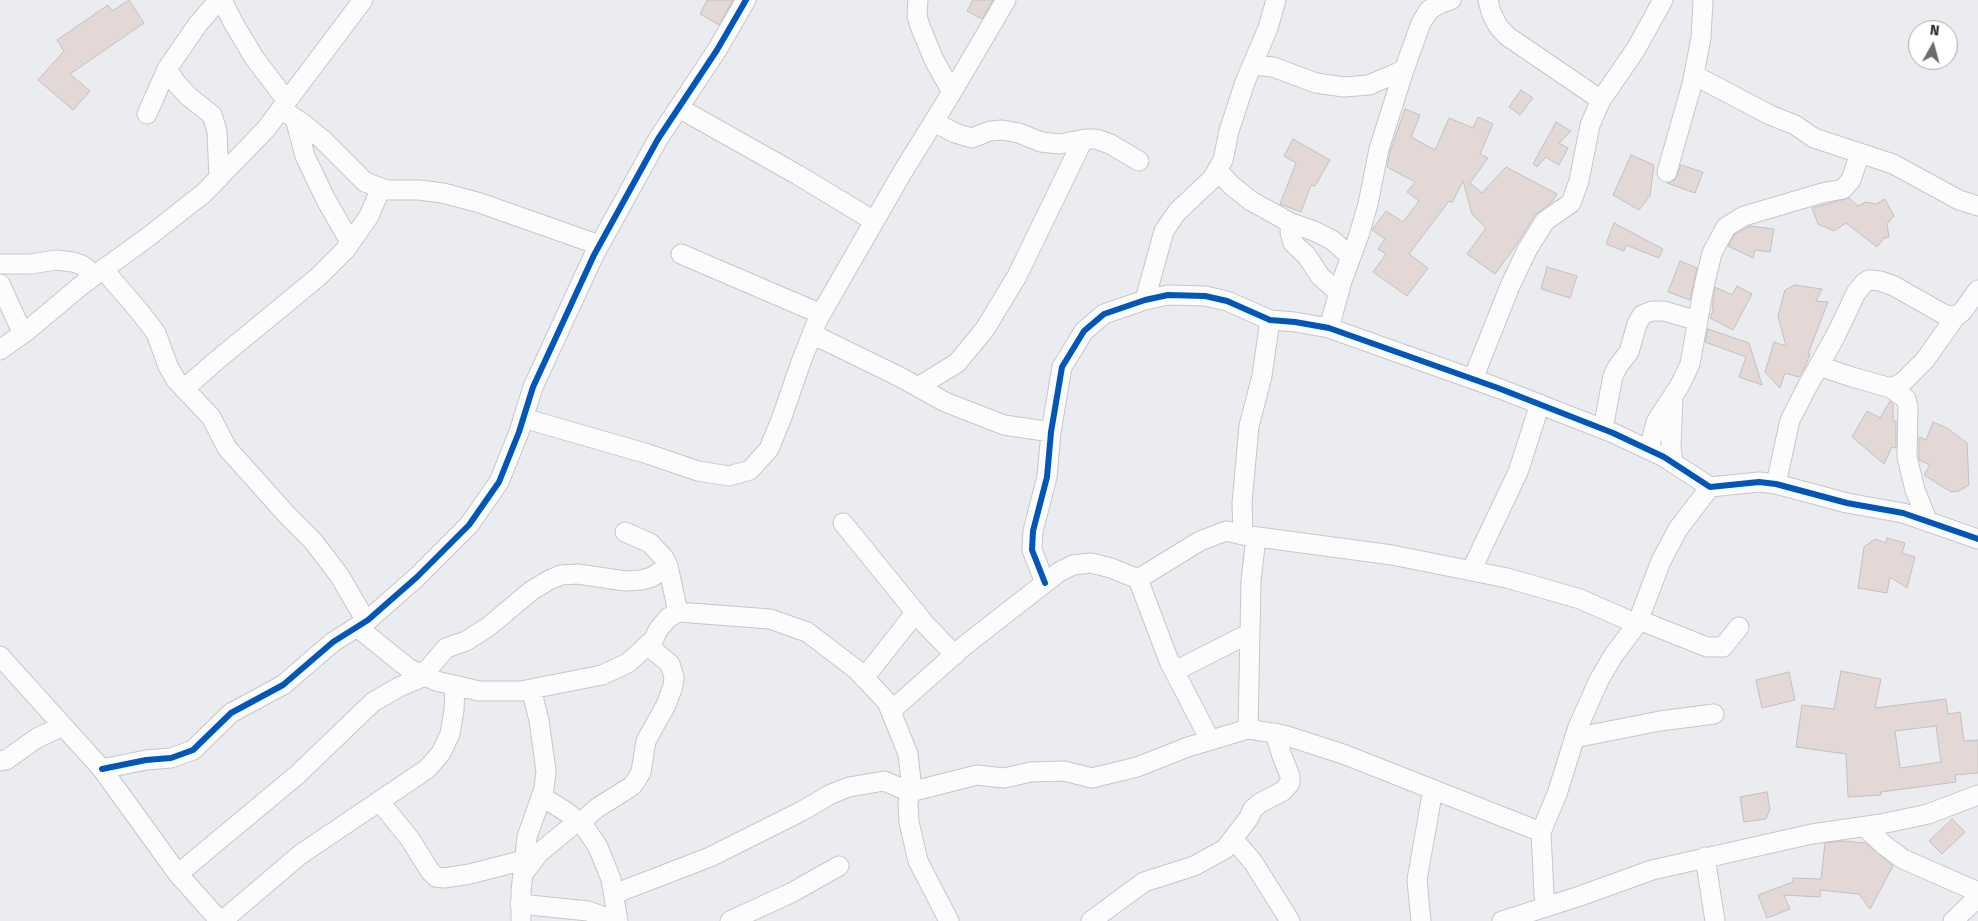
<!DOCTYPE html>
<html>
<head>
<meta charset="utf-8">
<style>
	body { margin:0 }
	#map { position:relative; width:1978px; height:921px; overflow:hidden; background:#ebecf0; font-family:"Fira Sans",sans-serif }
	canvas { display:block }
	.north { position:absolute; left:1908px; top:20px; width:50px; height:50px; box-sizing:border-box; background:#fff; border:1px solid #a9a9aa; border-radius:50%; rotate:7deg; font-size:14px; font-weight:700; line-height:20px; text-align:center; color:#29292b }
	.north::after { content:''; display:block; margin:auto; width:18px; height:22px; background:#6d6d70; clip-path:polygon(50% 0,100% 100%,50% 72%,0 100%) }
</style>
</head>
<body>
<div id="map">
<canvas width="1978" height="921"></canvas>
<div class="north">N</div>
</div>
<script>
const g = document.querySelector('canvas').getContext('2d');
g.lineJoin = 'round';
function fill(path, color) {
  g.fillStyle = color;
  g.fill(path, 'evenodd');
}
function shape(rows) {
  const path = new Path2D();
  for (const r of rows) {
    path.moveTo(r[0], r[1]);
    for (let i = 2; i < r.length; i += 2) path.lineTo(r[i], r[i + 1]);
  }
  return path;
}
function trace(path, color, width, dash) {
  g.strokeStyle = color;
  g.lineWidth = width;
  g.lineCap = dash ? 'butt' : 'round';
  g.setLineDash(dash || []);
  g.stroke(path);
}
const building = shape([
	[129,0,144,23,70,74,90,91,73,110,38,80,64,51,57,40,108,5,112,11,129,0],
	[707,0,733,0,719,25,700,14,707,0],
	[973,0,993,0,982,19,967,11,973,0],
	[1521,90,1533,98,1520,115,1509,107,1521,90],
	[1405,109,1420,115,1411,137,1435,150,1449,118,1473,128,1478,117,1493,124,1480,154,1488,158,1470,183,1482,193,1506,167,1557,194,1552,202,1535,215,1517,244,1495,274,1467,254,1486,228,1472,214,1463,181,1452,203,1449,201,1409,254,1428,268,1407,296,1373,272,1386,254,1378,249,1385,239,1372,230,1386,211,1403,222,1419,201,1407,192,1415,182,1387,167,1390,152,1405,109],
	[1556,122,1571,131,1559,143,1568,148,1559,165,1546,157,1537,167,1533,164,1556,122],
	[1293,139,1330,160,1315,186,1311,185,1301,212,1280,204,1296,163,1284,156,1293,139],
	[1631,155,1654,165,1650,196,1639,210,1613,195,1631,155],
	[1681,165,1703,172,1695,193,1667,183,1675,180,1681,165],
	[1849,198,1858,206,1866,202,1876,204,1885,199,1894,216,1887,224,1889,237,1884,238,1877,247,1846,223,1834,231,1818,224,1812,208,1849,198],
	[1614,223,1663,249,1659,258,1626,245,1624,251,1606,244,1614,223],
	[1750,226,1774,229,1770,252,1755,250,1753,258,1728,246,1734,235,1750,226],
	[1680,261,1697,268,1690,300,1668,292,1680,261],
	[1547,267,1577,276,1570,298,1541,289,1547,267],
	[1795,285,1822,289,1816,301,1828,302,1808,354,1810,354,1806,365,1799,377,1785,373,1780,388,1765,372,1774,342,1786,346,1778,316,1785,290,1795,285],
	[1737,286,1752,294,1733,330,1710,318,1714,308,1712,308,1715,287,1732,295,1737,286],
	[1708,329,1749,343,1762,385,1739,377,1746,357,1705,342,1708,329],
	[1890,401,1893,404,1893,421,1896,421,1896,448,1892,447,1884,464,1852,437,1867,411,1880,418,1890,401],
	[1933,422,1947,428,1967,443,1969,485,1959,491,1951,492,1924,475,1930,465,1919,460,1919,437,1926,440,1933,422],
	[1887,538,1905,543,1902,553,1915,557,1907,588,1890,577,1887,593,1858,588,1864,547,1875,539,1886,543,1887,538],
	[1841,671,1881,679,1875,708,1946,699,1948,714,1960,712,1964,741,1978,740,1978,773,1955,775,1956,782,1881,792,1881,795,1848,797,1846,754,1796,747,1802,705,1834,709,1841,671],
	[1936,726,1941,762,1900,768,1895,731,1936,726],
	[1789,672,1795,700,1762,708,1756,680,1789,672],
	[1767,792,1770,809,1766,819,1744,822,1740,797,1767,792],
	[1952,819,1965,832,1942,854,1929,841,1952,819],
	[1843,841,1866,843,1893,866,1870,909,1859,894,1820,890,1820,897,1784,895,1790,909,1767,918,1758,895,1793,882,1793,878,1821,879,1825,843,1843,841]
]);
fill(building, '#e4d8d7');
trace(building, '#c1c0c1', 1);
const street = shape([
	[222,0,234,24,255,59,287,101],
	[918,0,917,16,920,26,934,60,952,92],
	[1488,0,1491,12,1498,26,1507,36,1601,100],
	[1253,65,1273,67,1316,83,1344,87,1369,85,1404,70],
	[167,69,177,84,188,96,212,115,217,131,219,178],
	[1694,75,1770,115,1795,125,1814,138,1893,164,1959,200,1978,206],
	[679,108,798,175,874,221],
	[281,109,302,123,323,140,365,182,386,190,419,190,443,193,480,203,599,245],
	[147,114,167,69,198,24,219,0],
	[295,118,305,156,325,198,350,242],
	[934,122,955,133,972,138,990,131,1002,130,1019,133,1041,142,1060,144,1085,139,1096,139,1110,144,1139,161],
	[1217,170,1231,185,1251,201,1291,223,1314,231,1332,240,1351,257],
	[1667,172,1692,84,1701,38,1703,0],
	[1291,223,1290,232,1293,243,1307,256,1320,276,1339,293],
	[681,254,821,314],
	[0,264,31,264,56,260,73,262,82,265,95,275],
	[103,269,140,312,156,333,168,366,176,380,211,417,227,448,287,515,313,541,339,575,366,621],
	[0,284,23,334],
	[1145,300,1164,231,1177,212,1212,179,1223,160,1229,131,1245,82,1268,28,1276,0],
	[1329,328,1342,281,1359,235,1368,204,1379,149,1404,70,1421,23,1429,10,1441,3,1451,0],
	[812,334,900,377,945,402,1004,425,1051,432],
	[0,350,28,330,83,284,148,237,204,193,266,129,363,0],
	[1819,366,1852,377,1891,388,1906,399,1908,407,1907,457,1915,490,1928,522],
	[1473,379,1510,286,1527,250,1545,221,1571,203,1579,181,1590,125,1601,100,1636,49,1663,0],
	[918,387,957,363,985,329,1017,276,1083,140],
	[1891,388,1902,383,1925,360,1956,316],
	[184,389,216,361,318,277,346,249,369,216,381,188],
	[523,418,648,454,698,471,729,476,750,470,769,449,782,417,801,362,818,319,902,173,952,92,1006,0],
	[1603,428,1613,376,1618,366,1629,352,1637,324,1642,315,1652,311,1664,311,1698,321],
	[1649,450,1656,422,1680,385,1690,364,1704,286,1712,253,1726,227,1744,216,1822,193,1843,189,1851,180,1860,153],
	[1673,463,1671,446,1673,397],
	[1776,484,1790,420,1807,387,1836,335,1856,293,1864,283,1869,280,1880,281,1894,286,1945,315,1956,316,1962,312,1978,290],
	[843,523,925,624,955,655],
	[625,532,650,543,664,558,668,566,678,612,770,619,807,632,857,670,887,702,908,754,911,781,908,804,909,822,918,861,949,921],
	[1243,535,1242,503,1249,426,1262,376,1270,320],
	[1471,571,1518,472,1540,404],
	[1138,579,1200,541,1226,531,1243,535,1392,555,1507,578,1580,599,1637,624],
	[1045,583,1032,550,1033,531,1047,477,1051,432,1062,367,1084,331,1104,314,1145,300,1168,295,1205,296,1227,301,1270,320,1295,322,1329,328,1498,388,1613,433,1664,457,1710,487,1759,482,1776,484,1847,503,1903,513,1978,539],
	[1639,620,1707,647,1723,647,1739,627],
	[357,627,408,668,436,681,479,691,521,691,602,675,628,663,654,639,658,630,668,618,678,612],
	[0,656,102,769,178,874,220,921],
	[1175,671,1250,633],
	[423,675,446,648,466,641,488,627,531,591,549,580,561,575,578,574,625,581,641,580,652,577,668,566],
	[864,678,916,612],
	[891,711,964,646,1059,572,1073,565,1091,563,1111,568,1138,579,1169,661,1210,740],
	[1248,729,1251,581,1256,537],
	[1574,738,1660,721,1714,714],
	[0,761,6,760,37,738,63,726],
	[102,769,146,760,171,758,193,750,231,713,283,685,333,642,368,620,417,577,469,525,499,482,519,432,533,387,594,255,658,139,717,50,746,0],
	[541,796,568,813,586,829,598,847,611,879,618,921],
	[380,802,410,839,430,871,436,877,444,878,470,874,524,860],
	[580,823,597,808,632,786,637,779,641,772,646,741,666,705,673,686,674,677,670,664,647,645],
	[1865,827,1884,845,1903,859,1978,892],
	[1233,839,1253,862,1290,921],
	[1705,857,1715,921],
	[178,874,297,775,373,702,399,687,425,676],
	[523,874,539,853,578,821],
	[614,894,710,857,802,811,831,794,849,787,884,781,910,792,977,775,1004,778,1031,772,1064,771,1092,778,1137,767,1188,747,1248,729,1284,735,1343,754,1541,832],
	[520,904,588,911,615,921],
	[1546,907,1544,894,1541,832,1557,794,1578,727,1599,680,1613,656,1637,624,1661,561,1678,529,1710,487],
	[222,921,301,854,427,769,441,753,450,734,454,710,455,685],
	[521,921,521,891,527,837,544,789,546,771,539,720,531,689],
	[730,921,791,893,839,866],
	[1091,921,1144,882,1194,866,1225,849,1248,819,1253,809,1260,803,1283,791,1290,783,1290,776,1282,756,1275,733],
	[1421,921,1417,880,1433,789],
	[1502,921,1580,896,1652,870,1812,834,1881,824,1928,814,1978,795],
	[1953,921,1978,897]
]);
trace(street, '#c6c7ca', 21);
trace(street, '#fcfcfd', 19);
trace(shape([
	[1045,583,1032,550,1033,531,1047,477,1051,432,1062,367,1084,331,1104,314,1145,300,1168,295,1205,296,1227,301,1270,320,1295,322,1329,328,1498,388,1613,433,1664,457,1710,487,1759,482,1776,484,1847,503,1903,513,1978,539],
	[102,769,146,760,171,758,193,750,231,713,283,685,333,642,368,620,417,577,469,525,499,482,519,432,533,387,594,255,658,139,717,50,746,0]
]), '#0057b8', 6);
</script>
</body>
</html>
